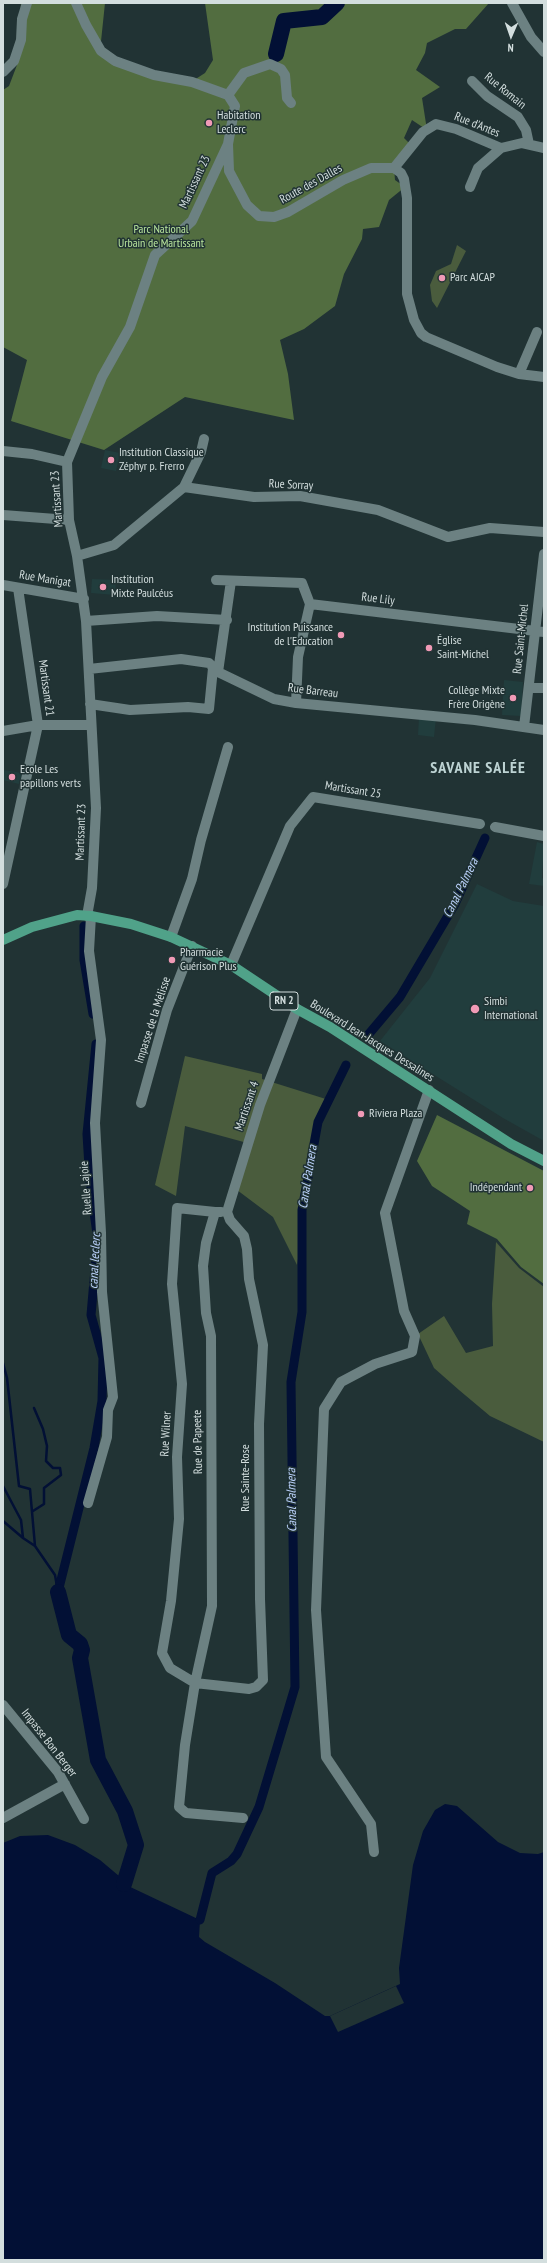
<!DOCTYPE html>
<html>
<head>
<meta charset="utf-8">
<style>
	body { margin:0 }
	#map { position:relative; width:547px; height:2263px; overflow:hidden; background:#213334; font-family:"PT Sans Narrow",sans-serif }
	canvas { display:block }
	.frame { position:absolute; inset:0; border:4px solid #d3dede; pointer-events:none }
	.north { position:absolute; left:491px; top:16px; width:40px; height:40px; -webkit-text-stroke:3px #213334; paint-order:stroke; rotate:182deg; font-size:11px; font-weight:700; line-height:16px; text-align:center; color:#d3dede }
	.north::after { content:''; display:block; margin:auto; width:14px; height:18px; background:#d3dede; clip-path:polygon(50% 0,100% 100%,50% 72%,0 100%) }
</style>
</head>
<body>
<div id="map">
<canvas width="547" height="2263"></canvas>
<div class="frame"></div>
<div class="north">N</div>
</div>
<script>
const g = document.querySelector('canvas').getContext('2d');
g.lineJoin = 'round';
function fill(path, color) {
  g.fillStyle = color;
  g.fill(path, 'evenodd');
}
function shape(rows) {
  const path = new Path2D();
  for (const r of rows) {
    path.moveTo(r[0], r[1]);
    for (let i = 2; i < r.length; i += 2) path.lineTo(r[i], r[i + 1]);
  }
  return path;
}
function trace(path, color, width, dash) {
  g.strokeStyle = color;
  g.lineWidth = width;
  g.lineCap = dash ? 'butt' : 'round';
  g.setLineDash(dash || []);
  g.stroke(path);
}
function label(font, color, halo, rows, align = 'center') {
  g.font = font + ' "PT Sans Narrow",sans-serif';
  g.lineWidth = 3;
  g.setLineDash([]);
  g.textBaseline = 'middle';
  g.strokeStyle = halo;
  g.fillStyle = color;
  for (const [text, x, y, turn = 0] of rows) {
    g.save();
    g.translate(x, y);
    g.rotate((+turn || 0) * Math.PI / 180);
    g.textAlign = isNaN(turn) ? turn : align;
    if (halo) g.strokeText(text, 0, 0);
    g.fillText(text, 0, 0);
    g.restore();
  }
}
fill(shape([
	[105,450,120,453,116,471,101,468],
	[92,579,116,580,115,595,91,593],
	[504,680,523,682,521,716,502,715],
	[419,717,436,718,434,737,418,735],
	[4,770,22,773,19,784,3,780],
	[537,842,544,844,542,878,544,879,544,886,529,884],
	[477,884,513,901,544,906,544,1141,503,1118,380,1041,430,978]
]), '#213d3d');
fill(shape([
	[457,245,466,251,437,308,432,301,430,285,436,271,451,264],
	[185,1056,262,1074,262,1079,329,1100,321,1118,297,1265,273,1217,237,1190,251,1144,185,1126,176,1196,155,1185],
	[496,1242,519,1268,544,1287,544,1442,490,1416,459,1390,434,1368,418,1334,444,1316,466,1353,493,1346,492,1304]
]), '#4a5c3d');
fill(shape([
	[21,3,105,3,100,51,154,75,191,82,205,73,213,60,205,3,489,3,466,29,455,29,427,43,425,53,416,70,440,87,422,98,427,130,412,120,404,138,412,146,394,168,395,180,405,187,389,200,379,227,363,229,362,239,344,274,335,306,304,329,280,340,288,374,294,420,185,397,104,450,11,421,27,360,3,347,3,90,9,86,17,65],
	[437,1115,544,1171,544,1284,521,1267,497,1239,467,1224,470,1211,432,1186,417,1161]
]), '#526d40');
fill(shape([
	[445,1804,457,1806,498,1842,520,1853,538,1854,544,1852,544,2260,3,2260,3,1843,20,1836,48,1835,75,1845,100,1860,119,1876,124,1884,200,1920,199,1937,205,1942,275,1983,325,2016,330,2016,400,1984,399,1968,413,1865,423,1831,435,1810]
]), '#021035');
fill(shape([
	[396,1986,404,2003,338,2032,330,2016]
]), '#213334');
trace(shape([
	[3,1363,7,1378,19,1486,30,1489,35,1546],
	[3,1486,21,1520,23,1538,35,1546,55,1575,58,1592],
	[33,1511,44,1504,44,1488,61,1475,60,1468,53,1468,46,1461,47,1446,43,1429,34,1408],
	[3,1521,23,1538]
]), '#021035', 2.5);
trace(shape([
	[84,926,84,960,93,1014],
	[368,1035,400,997,455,904,485,838],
	[96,1044,87,1134,90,1183,97,1234],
	[58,1592,94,1448,102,1401,103,1358,91,1315,97,1247],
	[200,1920,212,1873,231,1861,237,1854,259,1807,295,1687,291,1382,302,1312,302,1210,318,1122,346,1065]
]), '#021035', 9);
trace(shape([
	[276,54,284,21,322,17,337,3],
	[58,1592,69,1635,80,1644,82,1650,80,1658,98,1760,125,1811,136,1845,124,1884]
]), '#021035', 16);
trace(shape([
	[76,3,86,25,101,51,115,61,154,75,192,82,228,95,235,106,228,144,229,171,247,205,259,216,274,217,288,212,343,180,371,168,394,168,401,173,404,179,407,198,407,294,414,320,421,333,426,337,497,367,519,374,544,377],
	[512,3,531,37,544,52],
	[3,72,14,61,21,40,22,19,27,3],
	[472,81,487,96,518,117,526,130,529,144],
	[228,95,244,73,270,64,281,69,285,75,287,98,291,103],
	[394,168,423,132,436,124,456,129,501,148,522,143,544,148],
	[470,187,478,168,501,148],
	[519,374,537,332],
	[3,451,32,454,67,462],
	[184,487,201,452,204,439],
	[3,515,69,520],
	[77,556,114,545,184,487,254,497,300,496,378,510,448,537,490,528,544,532],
	[216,580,302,583,310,604],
	[3,585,84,599],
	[86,621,157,616,227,620],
	[89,669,181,659,209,663,218,672,274,699,296,703,475,720,544,730],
	[218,672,231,581],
	[529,688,544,688],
	[296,703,298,657,310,604,544,632],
	[90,704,130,710,188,707,209,709,213,668],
	[524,727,544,554],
	[3,731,38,725,91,725],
	[495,827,544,836],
	[3,884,38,725,18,588],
	[87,916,92,888,96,808,86,621,77,556,69,520,67,462,102,377,130,327,155,255,192,221,228,144],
	[171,937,192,879,201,840,228,747],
	[231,965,290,826,313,797,480,824],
	[141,1103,167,1010,192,946],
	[215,1212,177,1208,172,1284,182,1384,177,1457,179,1519,171,1601,162,1653,170,1668,195,1683,249,1689,256,1687,263,1680,260,1599,259,1424,263,1345,249,1279,247,1249,244,1236,230,1220,227,1212],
	[221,1212,215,1212,206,1243,203,1266,206,1313,211,1336,212,1606,195,1683,185,1745,179,1807,186,1813,243,1818],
	[227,1212,260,1105,297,1009],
	[88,1503,107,1437,108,1410,113,1397,102,1292,101,1233,95,1123,101,1040,89,951,91,916],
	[3,1705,58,1772,84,1819],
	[3,1818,65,1784],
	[374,1852,371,1824,326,1757,316,1610,324,1409,341,1382,375,1364,412,1352,415,1336,404,1311,385,1213,429,1090]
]), '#6c8182', 10);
trace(shape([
	[3,940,32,927,77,915,91,916,131,924,171,937,231,965,297,1009,330,1027,511,1144,544,1161]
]), '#50a289', 10);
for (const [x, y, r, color] of [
	[209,123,4,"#f09ab6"],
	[442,278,4,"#f09ab6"],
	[111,460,4,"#f09ab6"],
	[103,587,4,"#f09ab6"],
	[341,635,4,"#f09ab6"],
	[429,648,4,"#f09ab6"],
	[513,698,4,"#f09ab6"],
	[12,777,4,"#f09ab6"],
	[172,960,4,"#f09ab6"],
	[475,1009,5,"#f09ab6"],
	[361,1114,4,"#f09ab6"],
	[530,1188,4,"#f09ab6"]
]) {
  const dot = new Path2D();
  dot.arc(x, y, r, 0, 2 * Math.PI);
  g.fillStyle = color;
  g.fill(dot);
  trace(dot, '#213334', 1.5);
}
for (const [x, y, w] of [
	[284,1001,28]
]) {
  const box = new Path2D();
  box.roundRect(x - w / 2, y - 9, w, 18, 3);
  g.fillStyle = '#213334';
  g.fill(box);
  trace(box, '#d3dede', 1);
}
label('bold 11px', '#d3dede', null, [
	["RN 2",284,1001]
]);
label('12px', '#d3dede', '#213334', [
	["Rue Romain",505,91,39],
	["Rue d'Antes",477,125,22],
	["Martissant 23",195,182,-65],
	["Route des Dalles",311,184,-29],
	["Rue Sorray",291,485,3],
	["Martissant 23",57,499,-94],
	["Rue Manigat",45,579,9],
	["Rue Lily",378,599,7],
	["Rue Saint-Michel",521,639,-84],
	["Martissant 21",46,688,82],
	["Rue Barreau",313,691,7],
	["Martissant 25",353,790,9],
	["Martissant 23",81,832,-88],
	["Impasse de la Mélisse",153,1020,-72],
	["Boulevard Jean-Jacques Dessalines",372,1041,32],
	["Martissant 4",247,1106,-71],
	["Ruelle Lajoie",86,1188,-94],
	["Rue Wilner",166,1434,-87],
	["Rue de Papeete",198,1442,-91],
	["Rue Sainte-Rose",246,1478,-90],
	["Impasse Bon Berger",49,1743,52]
]);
label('12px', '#d3dede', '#213334', [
	["Habitation",217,116],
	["Leclerc",217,130],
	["Parc AJCAP",450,278],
	["Institution Classique",119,453],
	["Zéphyr p. Frerro",119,467],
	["Institution",111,580],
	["Mixte Paulcéus",111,594],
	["Institution Puissance",333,628,"right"],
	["de l'Education",333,642,"right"],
	["Église",437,641],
	["Saint-Michel",437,655],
	["Collège Mixte",505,691,"right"],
	["Frère Origène",505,705,"right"],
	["Ecole Les",20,770],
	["papillons verts",20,784],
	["Pharmacie",180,953],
	["Guérison Plus",180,967],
	["Simbi",484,1002],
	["International",484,1016],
	["Riviera Plaza",369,1114],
	["Indépendant",522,1188,"right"]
], 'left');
label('12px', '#b9e59d', '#213334', [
	["Parc National",161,230],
	["Urbain de Martissant",161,244]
]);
label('italic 13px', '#bbd2fc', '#213334', [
	["Canal Palmera",461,888,-64],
	["Canal Palmera",308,1177,-81],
	["canal leclerc",95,1261,-87],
	["Canal Palmera",292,1500,-91]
]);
g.letterSpacing = '1px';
label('bold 16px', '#bdd3d3', '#213334', [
	["SAVANE SALÉE",478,768]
]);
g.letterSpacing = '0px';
</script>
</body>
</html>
